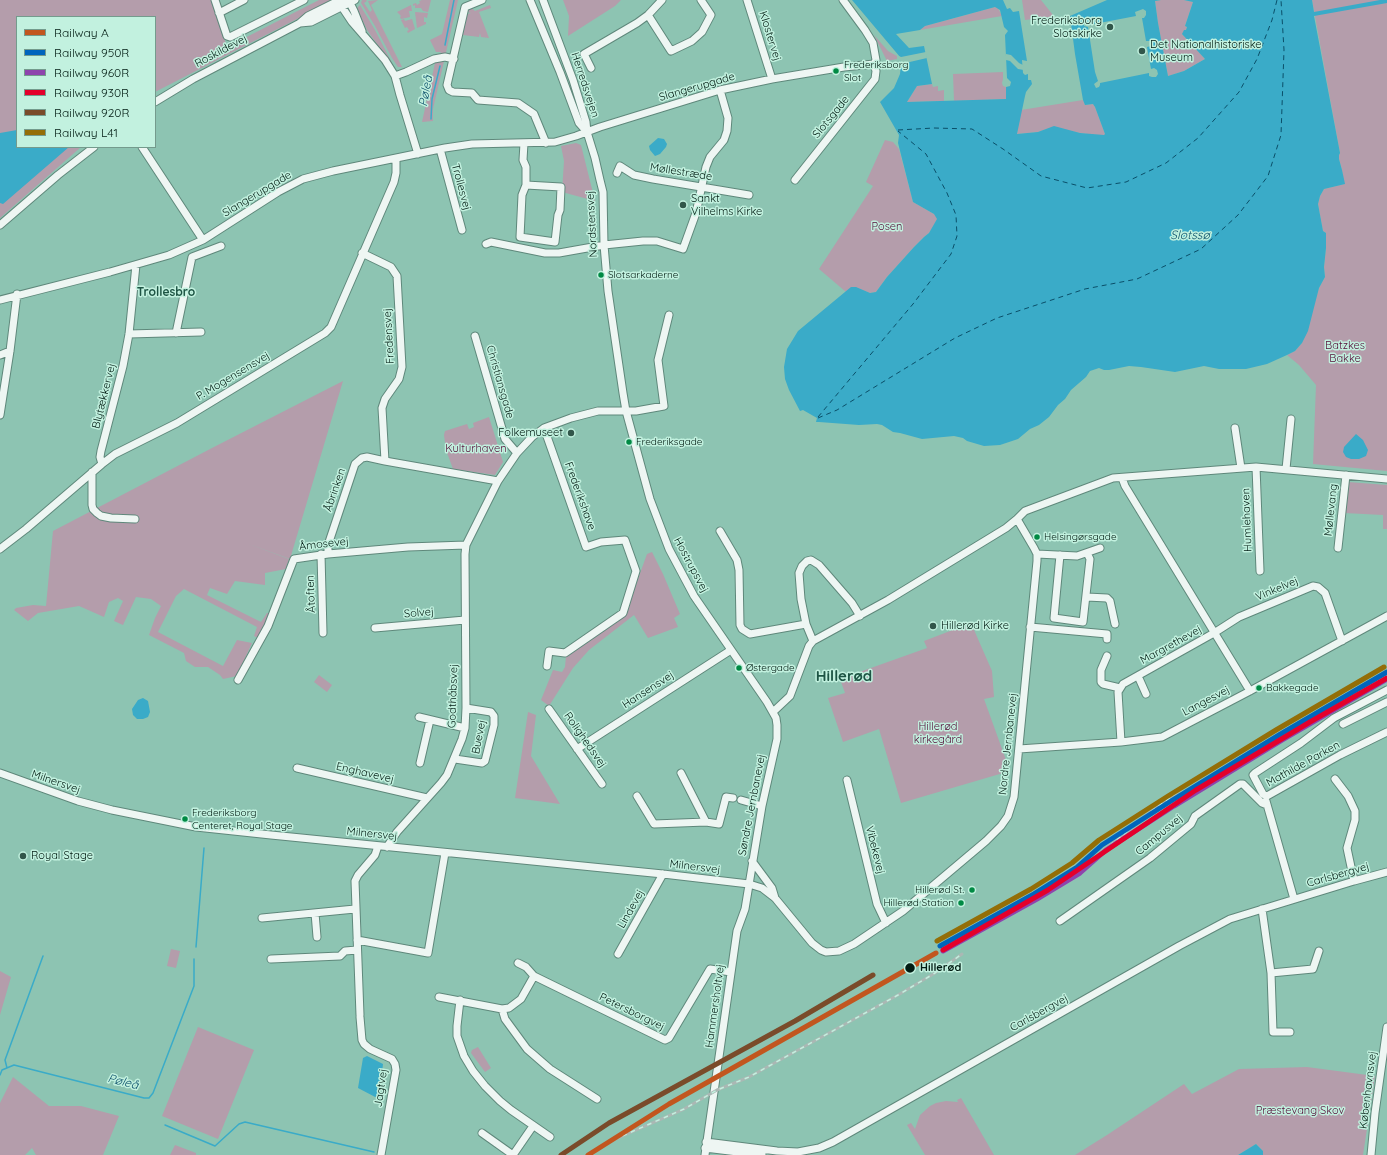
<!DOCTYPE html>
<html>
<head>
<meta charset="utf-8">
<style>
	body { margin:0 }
	#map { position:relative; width:1387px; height:1155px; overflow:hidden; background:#8dc4b2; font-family:Quicksand,sans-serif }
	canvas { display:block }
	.legend { position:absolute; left:16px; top:16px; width:140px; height:132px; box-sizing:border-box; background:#c2f1df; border:1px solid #749b8d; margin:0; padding:5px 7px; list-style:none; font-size:12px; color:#001b12 }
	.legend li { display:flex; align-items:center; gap:8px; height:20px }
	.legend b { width:20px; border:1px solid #749b8d }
</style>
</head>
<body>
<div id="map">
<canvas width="1387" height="1155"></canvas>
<ul class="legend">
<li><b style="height:5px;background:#c2561f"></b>Railway A</li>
<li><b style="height:5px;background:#0065bd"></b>Railway 950R</li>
<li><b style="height:5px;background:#8e44ad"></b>Railway 960R</li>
<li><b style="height:5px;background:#e4002b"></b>Railway 930R</li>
<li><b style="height:5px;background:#7a4b2a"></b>Railway 920R</li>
<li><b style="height:5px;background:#946e07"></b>Railway L41</li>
</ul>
</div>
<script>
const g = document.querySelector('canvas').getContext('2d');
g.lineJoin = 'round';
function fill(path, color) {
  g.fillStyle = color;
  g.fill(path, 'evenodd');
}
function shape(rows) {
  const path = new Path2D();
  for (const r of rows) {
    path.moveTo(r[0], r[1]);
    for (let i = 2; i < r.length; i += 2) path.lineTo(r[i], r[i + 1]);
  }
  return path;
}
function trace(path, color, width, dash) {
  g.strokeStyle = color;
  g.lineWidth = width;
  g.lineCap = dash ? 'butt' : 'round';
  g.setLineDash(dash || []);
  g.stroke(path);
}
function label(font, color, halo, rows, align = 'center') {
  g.font = font + ' Quicksand,sans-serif';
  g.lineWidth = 3;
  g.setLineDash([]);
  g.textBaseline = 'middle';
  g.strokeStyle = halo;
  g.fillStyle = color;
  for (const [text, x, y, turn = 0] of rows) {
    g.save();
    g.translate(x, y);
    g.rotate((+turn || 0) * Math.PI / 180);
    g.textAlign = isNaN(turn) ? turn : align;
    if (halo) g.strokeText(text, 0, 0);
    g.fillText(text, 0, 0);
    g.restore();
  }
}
fill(shape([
	[0,0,212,0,227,47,319,0,334,0,155,92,155,17,17,17,17,147,81,147,0,218],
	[362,0,366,0,367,1,364,3,370,12,372,10,368,1,378,0,371,5,402,67,398,67,392,58,375,26,361,3],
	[422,0,431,0,428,12,423,11,421,8,415,8,415,5,413,6,413,4,416,3,417,5,420,3,419,1],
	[450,0,458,0,433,109,433,121,422,122,435,63,441,52,436,52,430,40,442,34],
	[563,0,621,0,615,6,568,36,569,16],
	[1022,0,1041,0,1053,15,1051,17,1025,20],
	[1161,0,1184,0,1193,2,1185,26,1187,27,1186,30,1182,34,1205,59,1184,71,1168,76,1158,23,1155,1],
	[1312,0,1387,0,1387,471,1313,464,1316,385,1299,365,1287,355,1295,351,1302,343,1319,288,1325,277,1324,267,1326,248,1326,233,1323,231,1318,204,1320,196,1324,189,1344,184,1342,170,1339,159,1339,155,1340,153],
	[360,5,375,30,392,63,391,64,367,30,357,8],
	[411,5,412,11,409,11,410,17,401,19,400,17,401,16,397,12],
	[490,5,491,8,479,12,489,38,481,37,480,33,479,37,463,35,467,14,471,13,467,12,469,8,470,7,475,11],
	[995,7,998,8,1002,16,920,30,925,26],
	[415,12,428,13,427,18,424,17,424,22,426,22,426,24,417,28],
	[404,19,405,21,412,19,415,29,408,33,407,31,409,30,407,27,405,28,401,20],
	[874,35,888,51,897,56,897,59,887,61],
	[1003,72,1003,79,1002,83,1003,86,1006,87,1006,99,954,101,953,74],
	[932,84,933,87,938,86,938,91,944,90,944,101,907,102,917,86],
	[1083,100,1085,105,1093,104,1095,107,1105,134,1104,136,1080,133,1053,127,1038,132,1017,134,1021,110],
	[885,140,893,142,899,149,913,202,934,214,938,219,929,233,924,237,914,247,887,277,876,292,870,293,854,287,846,292,819,269,873,186,866,182],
	[576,143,581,145,595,201,562,192,564,161,561,146],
	[343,381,290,559,246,543,289,559,286,569,265,573,265,585,235,581,227,594,210,588,207,595,261,622,267,613,270,613,258,638,254,636,257,627,184,589,176,596,158,632,223,666,237,640,252,643,237,676,223,679,220,675,208,667,195,667,186,661,184,653,149,635,155,618,161,606,151,599,136,597,123,625,114,621,123,601,118,598,109,602,104,617,79,606,38,613,28,621,14,610,16,608,33,605,46,606,53,531,212,448],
	[489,417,503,462,495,475,453,469,446,450,444,435,445,431,467,424,469,429,474,427,473,423],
	[1348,482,1387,485,1387,529,1383,529,1383,515,1344,513],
	[652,552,663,574,680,614,674,618,678,627,648,638,634,615,589,650,573,668,549,706,541,700,553,670,562,672,565,667,566,656,626,612,647,554],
	[971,623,992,671,994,697,984,699,1010,771,901,803,879,729,843,742,828,698,845,693,840,679,927,648,924,641],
	[319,675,332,685,327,692,314,682],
	[528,712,536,715,531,756,560,804,515,798],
	[171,949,180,951,176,968,167,966],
	[0,971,11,977,0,1015],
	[198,1027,254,1050,218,1139,162,1116],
	[478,1047,491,1068,485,1072,471,1053,472,1050],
	[1307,1067,1375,1076,1363,1155,1263,1155,1263,1151,1256,1144,1238,1155,1075,1155,1107,1135,1184,1084,1192,1094,1239,1069],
	[13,1077,49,1106,81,1106,119,1116,103,1155,36,1155,32,1148,25,1155,0,1155,0,1103],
	[961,1098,994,1155,925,1155,907,1125,911,1123,915,1129,920,1115,930,1106,936,1103,946,1101,958,1102,957,1100],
	[175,1145,196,1153,196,1155,170,1155]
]), '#b49dab');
fill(shape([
	[852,0,1003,0,1007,9,1010,8,1013,12,1019,11,1027,61,1022,60,1023,73,1025,75,1028,74,1028,80,1031,80,1032,84,1026,92,1025,96,1017,134,1038,132,1054,126,1080,133,1104,135,1105,134,1095,107,1093,104,1085,105,1083,100,1075,54,1070,16,1107,0,1161,0,1155,1,1158,23,1168,76,1184,71,1205,59,1182,34,1184,30,1186,30,1187,27,1185,26,1193,2,1184,0,1312,0,1314,12,1380,0,1387,0,1387,3,1314,16,1340,153,1339,155,1339,159,1342,170,1345,184,1324,189,1320,196,1318,204,1323,231,1326,233,1326,248,1324,267,1325,277,1319,288,1308,331,1302,343,1295,351,1287,355,1267,364,1246,369,1219,369,1204,366,1175,372,1141,367,1129,366,1109,370,1104,370,1099,368,1090,371,1086,377,1071,390,1065,399,1058,405,1049,417,1039,425,1030,429,1018,439,1000,445,984,446,967,441,963,438,954,436,922,439,900,433,893,432,882,425,877,424,859,425,819,422,816,422,817,418,803,410,800,411,789,390,785,379,784,367,787,349,798,331,851,287,856,287,870,293,876,292,887,277,914,247,924,237,929,233,937,219,934,214,913,202,898,143,899,135,880,102,894,88,900,74,901,64,900,57],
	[995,7,1000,10,1004,27,1008,31,1005,35,1007,78,1011,82,1010,86,1006,87,1006,99,907,102,917,86,932,84,924,46,909,48,896,34,920,30,925,26],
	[1143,9,1146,11,1146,15,1144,18,1142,18,1146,41,1150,41,1151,46,1147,47,1151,69,1154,68,1157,70,1158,74,1156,77,1152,77,1149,76,1149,73,1100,83,1100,85,1099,87,1096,88,1094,84,1098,81,1095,72,1088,27,1084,26,1084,24,1085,22,1087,22,1089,25,1136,16,1135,12],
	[17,130,17,147,69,147,3,204,0,203,0,133],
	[658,138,664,139,667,144,666,147,660,154,655,156,650,150,649,146],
	[1356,434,1363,440,1368,450,1366,456,1359,459,1351,459,1346,457,1343,452,1344,447],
	[143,698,148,701,150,712,148,717,143,719,137,719,133,715,132,709,138,700],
	[367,1056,383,1064,379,1099,358,1088,363,1058],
	[1256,1144,1263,1151,1263,1155,1238,1155]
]), '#3aabc8');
fill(shape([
	[926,52,927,58,901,64,899,56,901,57],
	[1006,54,1011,55,1019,63,1023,65,1024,70,1018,69,1010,61,1006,60]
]), '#8dc4b2');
trace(shape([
	[445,45,454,0],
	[431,119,432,99,440,66],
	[196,947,204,848],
	[7,1068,5,1060,43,956],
	[0,1075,2,1070,14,1065,144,1098,149,1098,153,1093,194,986,194,959],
	[165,1125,215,1146,239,1124,245,1122,374,1152]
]), '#3aabc8', 1.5);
trace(shape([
	[898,130,934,128,972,129,1003,149,1041,176,1087,188,1126,182,1166,163,1198,138,1239,92,1257,59,1272,20,1277,0],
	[818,417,913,304,951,254,957,236,956,215,947,193,926,154,898,131],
	[818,418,837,410,955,338,997,318,1085,289,1137,279,1201,249,1238,215,1268,176,1281,135,1284,50,1281,0]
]), '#0a4f69', 1, [5, 4]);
const minor = shape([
	[215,0,227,36,230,37,304,0],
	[343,0,342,7,352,22,385,60,395,76,400,95,418,154],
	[482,0,465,7,447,85,449,90,453,92,472,93,478,100,518,103,534,114,546,143],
	[530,0,560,72,579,123,587,132],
	[543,0,573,80,586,122,587,132,595,158,600,180,603,192,604,245,608,291,623,393,626,411,650,499,669,549,694,596,767,702,776,718,777,725,777,739,762,806,745,909,737,931,705,1155],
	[747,0,772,79],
	[843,0,865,30,873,43,876,60,874,64],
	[347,1,350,3,354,11,362,31],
	[219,13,244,0],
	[648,15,671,51,692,41,702,32,711,15,701,0],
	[300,23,311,22,355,0],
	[591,68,584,54,637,23,648,15,662,0],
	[395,76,406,72,434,59,445,57,454,59],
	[155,102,193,79,300,23,308,16,340,0],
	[524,143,523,160,526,167,526,185,522,195,520,237,555,242,558,215,560,210,561,187,526,185],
	[142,147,203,240],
	[440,149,462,230],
	[617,173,620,166,634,175,653,179,749,195],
	[795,180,875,79,876,71,874,64],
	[0,225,58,175,94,147],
	[486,244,491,242,545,253,559,253,604,245,643,241,657,241,683,249,696,213,706,167,710,157,724,140,727,131,728,118,720,90],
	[362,253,391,267,397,276,402,367,399,379,385,399,382,408,385,461,498,481],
	[0,300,110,272,169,255,203,240,278,192,303,179,333,171,445,148,472,144,555,142,576,136,600,127,720,90,772,79,844,67,874,64],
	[176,333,192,257,221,246],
	[129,334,201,332],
	[475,336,505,439,517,453],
	[0,355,10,351],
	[0,415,10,351,17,294],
	[544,428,586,547,601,542,625,540,636,571,623,613,565,653,549,651,547,666],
	[1235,428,1241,468],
	[102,464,100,457,101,451,123,366,129,334,136,265],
	[1256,467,1260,571],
	[1286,469,1291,419],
	[92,472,92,505,93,509,97,513,101,516,111,518,135,519],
	[1122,478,1125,486,1250,691],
	[720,531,737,560,739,570,740,625,742,629,750,634,806,624],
	[1338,548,1346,475],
	[0,549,26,529,102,464,115,454,177,423,325,333,331,327,394,182,396,173,396,158],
	[321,554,323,633],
	[328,554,328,545,355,464,362,458,367,457,385,461],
	[1037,554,1077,556,1100,548],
	[1060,555,1054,618,1083,622,1090,559,1087,553],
	[1087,597,1107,598,1110,601,1115,624],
	[1030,627,1107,634,1107,639],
	[375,628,465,620],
	[813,641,806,624,801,599,799,573,802,566,807,561,811,560,819,565,852,603,860,616],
	[1107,656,1101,670,1101,682,1103,684,1120,688],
	[1138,676,1146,694],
	[238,680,268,626,294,559,328,554,408,547,466,545],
	[1387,690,1334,718,1301,743,1255,773,1253,775,1254,777,1263,794,1267,796,1340,755,1387,732],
	[549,709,602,784],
	[773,712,790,696,809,646,813,641,888,600,1006,528,1017,519,1025,511,1113,478,1256,467,1387,479],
	[419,717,465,728],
	[1343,724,1387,702],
	[1121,742,1118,692,1123,684,1214,633,1239,617,1313,586,1318,587,1325,593,1342,641],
	[577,749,731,650],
	[1019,749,1121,742,1162,737,1250,691,1387,616],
	[455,759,482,763,485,761,494,725,494,716,491,712,466,708],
	[420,763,430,720],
	[297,768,427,798],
	[0,773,78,801,112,810,196,827,271,835,663,874,749,884,762,888,775,898,812,943,821,950,826,952,839,951,854,944,903,911,986,841,1001,826,1008,816,1014,797,1037,561,1037,554,1034,548,1017,519],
	[681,773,706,822],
	[1335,779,1348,796,1355,811,1355,820,1347,848,1354,881],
	[847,780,877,904,886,923],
	[637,796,654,824,706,822,719,824,726,797,733,798],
	[741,800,762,806],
	[1266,801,1294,899],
	[387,847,397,832,441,783,447,775,462,739,465,728,466,708,465,554,466,545,498,481,517,453,532,437,544,428,571,418,598,411,636,411,664,406,658,360,669,315],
	[752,861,772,888,775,898],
	[1262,909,1271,973,1273,1032,1290,1032],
	[315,913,317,937],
	[262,918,355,909],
	[1060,921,1150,858,1191,824,1195,816,1240,784,1243,784,1262,803,1267,805],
	[357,940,428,953,445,853],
	[618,954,663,874],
	[271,959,340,956,345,951,357,950],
	[518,963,526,967,534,976,665,1040,669,1038,710,969,731,972],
	[1271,973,1313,969,1319,951],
	[439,997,502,1009,509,1008,521,999,534,976],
	[460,1000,457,1026,457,1036,464,1056,473,1071,485,1086,500,1101,511,1110,550,1137],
	[502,1009,505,1019,527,1049,550,1069,597,1099],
	[360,1015,355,881,358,875,375,855,378,846],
	[360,1017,362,1040,364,1044,370,1049,392,1059,395,1064,396,1070,381,1155],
	[482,1133,513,1155],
	[706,1142,777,1151,798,1152,819,1148,833,1142,1179,946,1230,919,1354,881,1387,872],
	[705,1148,762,1155],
	[513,1155,533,1126],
	[1371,1155,1375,1113,1387,1027]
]);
trace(minor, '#5f887b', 9);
trace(minor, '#eef6f3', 7);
const rail = shape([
	[1069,881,1139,821,1185,786],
	[606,1143,684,1109,717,1090,749,1077,898,995,935,973,962,954]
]);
trace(rail, '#aab8b4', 3);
trace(rail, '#c2f1df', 1.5, [4.5]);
trace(shape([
	[588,1155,669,1104,936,953]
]), '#c2561f', 5);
trace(shape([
	[940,946,1034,894,1076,868,1102,845,1171,801,1279,735,1387,672]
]), '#0065bd', 5);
trace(shape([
	[943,951,1037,899,1080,873,1106,850,1174,806,1282,740,1387,679]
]), '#8e44ad', 5);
trace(shape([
	[943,950,1048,890,1196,790,1310,722,1387,678]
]), '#e4002b', 5);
trace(shape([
	[561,1155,609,1123,795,1021,873,975]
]), '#7a4b2a', 5);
trace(shape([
	[937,941,1031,889,1072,863,1099,840,1168,796,1276,730,1384,667]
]), '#946e07', 5);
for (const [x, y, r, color] of [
	[1110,27,4,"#31564a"],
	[1142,51,4,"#31564a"],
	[836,71,3.5,"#008a44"],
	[683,205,4,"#31564a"],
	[601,275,3.5,"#008a44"],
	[571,433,4,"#31564a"],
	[629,442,3.5,"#008a44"],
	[1037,537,3.5,"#008a44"],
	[933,626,4,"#31564a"],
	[739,668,3.5,"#008a44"],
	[1259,688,3.5,"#008a44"],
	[185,819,3.5,"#008a44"],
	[23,856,4,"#31564a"],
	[972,890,3.5,"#008a44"],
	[961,903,3.5,"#008a44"],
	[910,968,5.5,"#001b12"]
]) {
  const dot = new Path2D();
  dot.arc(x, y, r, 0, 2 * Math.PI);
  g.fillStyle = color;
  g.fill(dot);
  trace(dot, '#c2f1df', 1.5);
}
label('10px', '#001b12', '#c2f1df', [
	["Frederiksborg",844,65],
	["Slot",844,78],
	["Slotsarkaderne",608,275],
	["Frederiksgade",636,442],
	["Helsingørsgade",1044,537],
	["Østergade",746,668],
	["Bakkegade",1266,688],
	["Frederiksborg",192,813],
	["Centeret, Royal Stage",192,826],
	["Hillerød St.",964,890,"right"],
	["Hillerød Station",954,903,"right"]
], 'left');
label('11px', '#001b12', '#c2f1df', [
	["Frederiksborg",1102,21,"right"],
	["Slotskirke",1102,34,"right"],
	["Det Nationalhistoriske",1150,45],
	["Museum",1150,58],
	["Sankt",691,199],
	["Vilhelms Kirke",691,212],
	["Folkemuseet",563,433,"right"],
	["Hillerød Kirke",941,626],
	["Royal Stage",31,856]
], 'left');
label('11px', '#001b12', '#c2f1df', [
	["Klostervej",770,36,73],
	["Roskildevej",221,51,-28],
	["Herredsvejen",585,85,72],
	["Slangerupgade",697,87,-16],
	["Slotsgade",831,117,-51],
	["Møllestræde",681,172,9],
	["Trollesvej",461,187,75],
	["Slangerupgade",257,194,-31],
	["Nordstensvej",592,224,-93],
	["Fredensvej",389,336,-93],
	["P. Mogensensvej",233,376,-31],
	["Christiansgade",500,382,74],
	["Blytækkervej",104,396,-76],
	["Åbrinken",335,490,-71],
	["Frederikshave",580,496,70],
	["Møllevang",1331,510,-84],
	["Humlehaven",1247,520,-92],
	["Åmosevej",324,544,-6],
	["Hostrupsvej",691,565,62],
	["Vinkelvej",1277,589,-23],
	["Åtoften",311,594,-92],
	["Solvej",419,613,-5],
	["Margrethevej",1171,645,-29],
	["Hansensvej",648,690,-33],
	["Godthåbsvej",453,696,-88],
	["Langesvej",1206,701,-28],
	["Buevej",479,737,-79],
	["Rolighedsvej",585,740,55],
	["Nordre Jernbanevej",1008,744,-84],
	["Mathilde Parken",1303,764,-29],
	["Enghavevej",365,773,13],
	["Milnersvej",56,782,19],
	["Søndre Jernbanevej",752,805,-79],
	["Milnersvej",372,834,6],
	["Campusvej",1159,835,-40],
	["Vibekevej",875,850,76],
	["Milnersvej",695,867,7],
	["Carlsbergvej",1338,875,-16],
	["Lindevej",631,909,-61],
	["Hammersholtvej",715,1006,-82],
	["Petersborgvej",632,1012,26],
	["Carlsbergvej",1039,1013,-29],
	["Jagtvej",381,1088,-82],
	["Københavnsvej",1368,1090,-83]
]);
label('11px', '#550b37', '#c2f1df', [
	["Posen",887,227],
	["Batzkes",1345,346],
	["Bakke",1345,359],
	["Kulturhaven",476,449],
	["Hillerød",938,727],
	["kirkegård",938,740],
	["Præstevang Skov",1300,1111]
]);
label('bold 11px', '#001b12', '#c2f1df', [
	["Hillerød",920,968]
], 'left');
label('italic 12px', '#0a4f69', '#c2f1df', [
	["Pøleå",426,91,-80],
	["Slotssø",1190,235],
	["Pøleå",123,1082,14]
]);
label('bold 12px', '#1d5444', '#c2f1df', [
	["Trollesbro",166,292]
]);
label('bold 15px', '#1d5444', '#c2f1df', [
	["Hillerød",844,676]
]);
</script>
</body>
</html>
